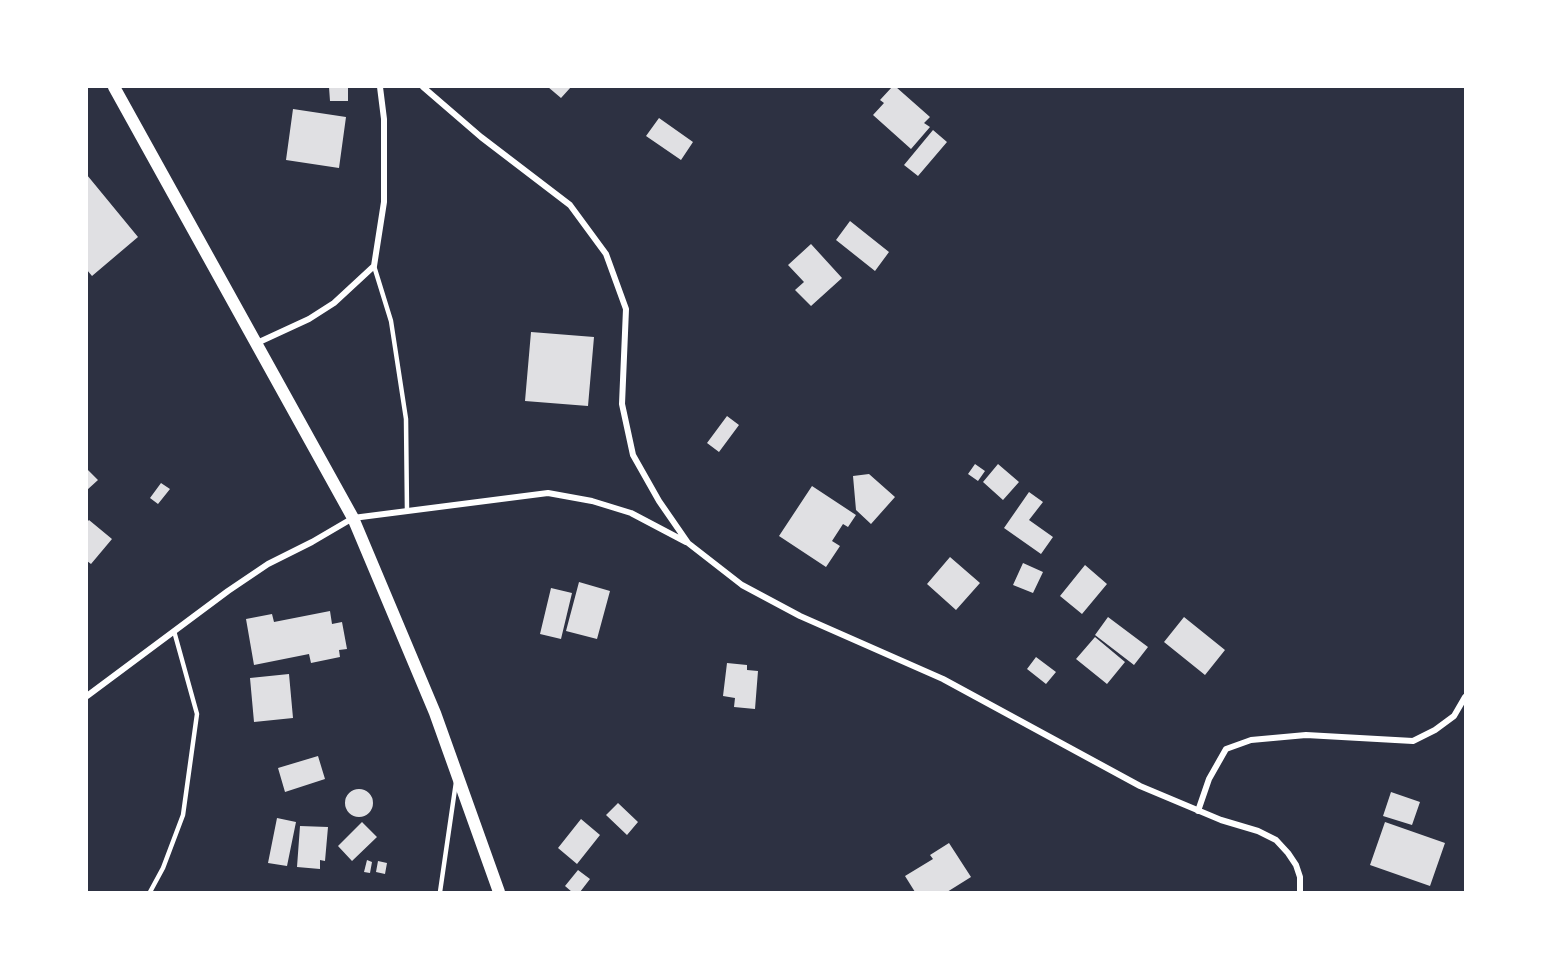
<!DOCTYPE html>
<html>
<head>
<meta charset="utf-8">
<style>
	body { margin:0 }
	#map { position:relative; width:1552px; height:979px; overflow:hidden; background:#2d3142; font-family:Helvetica,sans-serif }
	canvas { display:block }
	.frame { position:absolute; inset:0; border:88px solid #fff; pointer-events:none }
</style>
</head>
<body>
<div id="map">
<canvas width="1552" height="979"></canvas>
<div class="frame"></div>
</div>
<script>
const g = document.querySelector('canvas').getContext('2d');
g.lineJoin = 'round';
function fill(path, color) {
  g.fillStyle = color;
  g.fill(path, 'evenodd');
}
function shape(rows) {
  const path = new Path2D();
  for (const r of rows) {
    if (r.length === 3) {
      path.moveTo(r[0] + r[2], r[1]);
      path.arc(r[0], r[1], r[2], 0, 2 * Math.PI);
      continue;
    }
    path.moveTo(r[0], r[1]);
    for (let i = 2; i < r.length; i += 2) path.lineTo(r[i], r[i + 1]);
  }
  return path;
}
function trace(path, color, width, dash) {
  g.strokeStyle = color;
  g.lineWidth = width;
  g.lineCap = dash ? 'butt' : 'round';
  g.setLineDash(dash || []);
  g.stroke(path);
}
fill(shape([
	[329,87,348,87,348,101,330,101],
	[548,87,571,87,561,98],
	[892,87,896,87,930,117,924,123,930,127,911,149,873,115,884,103,880,100],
	[293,109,346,117,339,168,286,160],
	[659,118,693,142,681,160,646,136],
	[933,130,947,142,918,176,904,165],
	[87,175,138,237,92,276,87,270],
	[850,221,889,252,875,271,836,240],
	[811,244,842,278,811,306,795,290,804,282,788,265],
	[531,332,594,337,588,406,525,401],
	[727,416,739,425,719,452,707,443],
	[975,464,985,471,978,481,968,474],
	[998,464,1019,482,1003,500,983,482],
	[87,469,98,480,87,490],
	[869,474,895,497,871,524,856,510,853,476],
	[161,483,170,489,158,504,150,498],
	[812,486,856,515,848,527,843,524,832,541,840,546,826,567,779,536],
	[1029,492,1043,502,1029,520,1053,537,1041,554,1004,528],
	[89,520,112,539,91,564,87,561,87,522],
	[950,557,980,583,956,610,927,584],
	[1023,563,1043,572,1033,593,1013,585],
	[1085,565,1107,584,1082,614,1060,596],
	[579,582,610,591,597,639,566,631],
	[551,588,572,593,561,639,540,634],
	[330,611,332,624,342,622,347,649,339,650,340,657,311,663,309,654,254,665,246,619,272,614,274,622],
	[1108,617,1148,647,1134,665,1095,635],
	[1184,617,1225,650,1205,675,1164,642],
	[1095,637,1125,662,1107,684,1076,659],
	[1036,657,1056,672,1046,684,1027,669],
	[727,663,747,665,747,670,758,671,755,709,734,707,735,698,723,696],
	[289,674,293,718,254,722,250,678],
	[318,756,325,779,285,792,278,768],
	[359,803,14],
	[1391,792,1420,802,1412,825,1383,816],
	[618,803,638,822,627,835,606,815],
	[277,818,296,822,287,866,268,863],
	[581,819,600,835,577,864,558,848],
	[362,822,377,837,352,861,338,846],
	[1385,822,1445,843,1430,886,1370,865],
	[300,826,328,827,325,861,320,860,320,869,297,867],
	[949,843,971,877,947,892,915,892,905,876,933,859,930,855],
	[367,860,372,862,370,873,364,872],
	[378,861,387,863,385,874,376,872],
	[578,870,590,879,580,892,572,892,565,886]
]), '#e0e0e3');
trace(shape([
	[374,266,391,321,406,419,407,511],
	[150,892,163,868,183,815,197,714,174,631],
	[440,892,456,782]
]), '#fff', 4.5);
trace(shape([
	[423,87,481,137,570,205,606,254,626,309,622,404,633,455,659,501,688,543,742,585,800,616,943,679,1140,786,1221,820,1258,831,1276,840,1288,853,1296,865,1300,877,1300,892],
	[257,343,309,319,334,303,374,266,384,202,384,119,380,87],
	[87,696,228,591,268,564,312,542,353,518,548,493,592,501,631,513,686,542],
	[1198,811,1209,779,1226,749,1251,740,1306,735,1413,741,1435,730,1454,716,1465,697]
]), '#fff', 6);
trace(shape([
	[114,87,353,518,435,713,499,892]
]), '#fff', 12);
</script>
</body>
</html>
